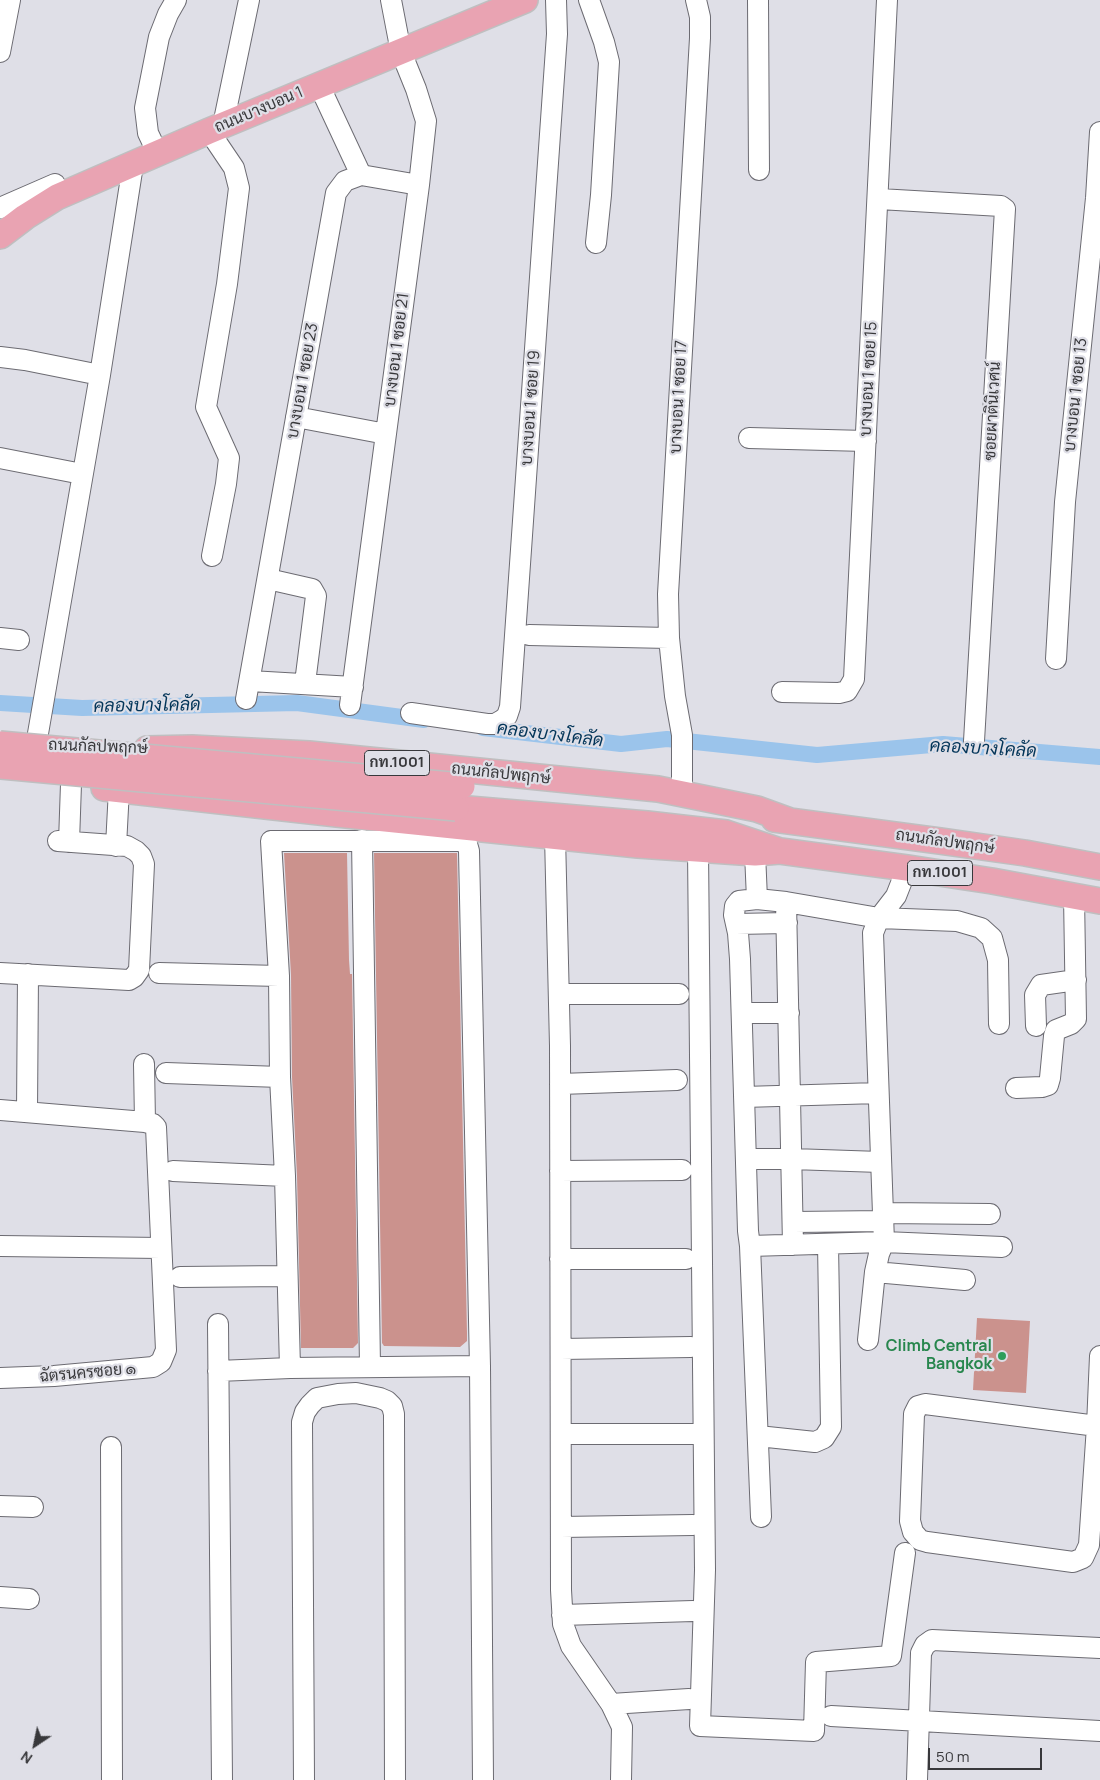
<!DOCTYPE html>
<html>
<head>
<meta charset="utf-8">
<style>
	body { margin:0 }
	#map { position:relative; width:1100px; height:1780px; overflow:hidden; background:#dfdfe7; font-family:Manrope,sans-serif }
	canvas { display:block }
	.north { position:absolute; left:10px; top:1720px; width:50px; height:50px; -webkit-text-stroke:4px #dfdfe7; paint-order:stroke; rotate:214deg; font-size:14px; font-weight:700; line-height:20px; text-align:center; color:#38383b }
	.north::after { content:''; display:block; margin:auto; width:18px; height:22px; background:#38383b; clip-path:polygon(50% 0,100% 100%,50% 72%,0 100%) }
	.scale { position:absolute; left:928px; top:1748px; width:114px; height:22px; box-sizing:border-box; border:2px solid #38383b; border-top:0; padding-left:6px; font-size:15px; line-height:18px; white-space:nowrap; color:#38383b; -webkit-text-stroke:4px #dfdfe7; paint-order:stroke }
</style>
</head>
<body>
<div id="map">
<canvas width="1100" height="1780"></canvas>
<div class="north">N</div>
<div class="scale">50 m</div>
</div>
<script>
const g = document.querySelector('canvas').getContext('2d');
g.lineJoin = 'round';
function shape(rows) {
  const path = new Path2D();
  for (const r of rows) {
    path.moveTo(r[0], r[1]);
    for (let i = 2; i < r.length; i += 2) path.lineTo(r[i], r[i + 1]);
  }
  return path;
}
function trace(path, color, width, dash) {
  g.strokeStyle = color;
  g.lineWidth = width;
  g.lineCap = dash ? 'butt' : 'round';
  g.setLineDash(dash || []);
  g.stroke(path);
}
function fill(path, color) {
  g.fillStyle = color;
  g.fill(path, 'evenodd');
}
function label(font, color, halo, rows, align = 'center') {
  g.font = font + ' Manrope,Sarabun,sans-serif';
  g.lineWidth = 4.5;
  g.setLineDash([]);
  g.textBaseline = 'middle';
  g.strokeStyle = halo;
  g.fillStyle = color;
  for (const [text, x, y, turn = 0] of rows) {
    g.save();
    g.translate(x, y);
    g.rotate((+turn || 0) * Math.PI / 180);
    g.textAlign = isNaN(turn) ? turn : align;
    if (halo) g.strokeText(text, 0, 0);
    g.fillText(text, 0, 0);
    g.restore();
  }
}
trace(shape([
	[0,703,82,708,297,703,424,720],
	[483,728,621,744,667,739,817,755,943,744,1100,757]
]), '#9bc4eb', 16);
fill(shape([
	[284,853,347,853,349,960,350,974,352,974,358,1343,353,1348,301,1348,297,1176,292,1077,291,975],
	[374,853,457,853,467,1333,467,1341,460,1347,384,1346,382,1343],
	[977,1318,1030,1321,1026,1393,973,1390]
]), '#cb928d');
const minor = shape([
	[589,0,604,42,609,62,601,195,596,243],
	[758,0,759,170],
	[0,52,10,0],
	[223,125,249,0],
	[209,131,234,168,239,188,227,284,206,407,229,458,226,484,212,556],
	[158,154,148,133,145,108,159,37,168,14,176,0],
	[361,175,419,185],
	[879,199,1001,206,1005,209,974,741],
	[0,208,55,184],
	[0,357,25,360,100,375],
	[296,417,386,434],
	[749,438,866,441],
	[0,458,82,474],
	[268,579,312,589,316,596,305,683],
	[529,635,669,638],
	[0,638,19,640],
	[1056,659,1065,502,1096,198,1100,132],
	[250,681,353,687],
	[782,692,839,693,847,691,854,679,887,0],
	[246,699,336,193,345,181,361,175,319,85],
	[350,705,419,185,426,121,416,89,401,52,391,0],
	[411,713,487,724,495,724,502,720,507,716,510,707,557,34,556,0],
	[36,745,100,375,133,165],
	[682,794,682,735,675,696,669,638,668,594,700,38,700,17,696,0],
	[555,836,560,1046,561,1590,563,1624,571,1646,611,1704,622,1727,621,1780],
	[362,840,370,1366],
	[69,842,71,784],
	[116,846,119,789],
	[698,850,705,1570,700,1726,814,1731,816,1662,891,1656,905,1553],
	[755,853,757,899],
	[786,902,793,1245],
	[736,924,787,923],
	[0,973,129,980,134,977,139,970,144,864,141,856,136,851,127,846,58,841],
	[159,973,279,976],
	[559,994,679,994],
	[742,1013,789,1013],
	[1036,1026,1035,995,1041,985,1076,980],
	[144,1064,145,1122],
	[166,1073,280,1077],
	[560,1084,677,1080],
	[1016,1088,1042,1087,1048,1085,1050,1078,1054,1036,1056,1030,1071,1024,1076,1019,1074,896],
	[744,1097,878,1093],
	[0,1110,145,1122,153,1124,156,1127,166,1350,161,1362,153,1367,54,1376,0,1378],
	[27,1112,28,974],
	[746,1159,792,1159,880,1162],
	[173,1171,285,1176],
	[560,1171,682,1170],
	[883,1213,990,1214],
	[794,1222,883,1221],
	[0,1246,161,1248],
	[750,1246,748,1231,740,959,738,933,734,915,735,906,739,901,757,899,786,902,879,918,957,921,981,928,992,938,998,960,999,1024],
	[560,1259,686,1259],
	[875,1272,965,1280],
	[180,1277,287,1276],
	[218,1324,222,1780],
	[868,1340,875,1272,879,1254,884,1242,873,933,879,918,896,896,907,868],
	[561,1349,691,1347],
	[1100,1356,1097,1426,1089,1545,1083,1558,1073,1562,927,1542,920,1540,913,1532,910,1521,914,1414,918,1406,925,1404,1097,1426,1100,1427],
	[290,1368,285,1176,280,1077,279,976,271,841,462,841,467,844,469,851,480,1366,483,1780],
	[218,1371,290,1368,480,1366],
	[561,1434,693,1434],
	[758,1436,815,1442,824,1438,831,1427,828,1244],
	[111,1447,112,1780],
	[0,1506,33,1507],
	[761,1517,750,1246,884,1242,1002,1247],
	[561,1527,693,1525],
	[0,1597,29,1599],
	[562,1615,693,1611],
	[611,1704,689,1699],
	[831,1716,1100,1731],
	[304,1780,302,1422,305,1412,310,1405,317,1398,338,1394,356,1393,380,1398,387,1401,392,1406,394,1414,395,1780],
	[917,1780,921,1653,925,1645,932,1640,1100,1648]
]);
const major = shape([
	[0,236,25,217,57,197,209,131,525,0],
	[147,749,192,748,309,754,658,789,757,809,790,821],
	[104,788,337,814,638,845,755,853,780,851],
	[456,808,647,824,726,833,780,851,907,868,992,881,1100,901],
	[774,819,940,841,1025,853,1100,867]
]);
trace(minor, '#6c6b72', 22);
trace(major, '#bfbfc0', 28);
trace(minor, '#fff', 20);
trace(major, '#e9a3b2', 25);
const majorBridge = shape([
	[0,744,462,786],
	[0,766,456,808]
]);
trace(majorBridge, '#bfbfc0', 28, []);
trace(majorBridge, '#e9a3b2', 25);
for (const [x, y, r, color] of [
	[1002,1356,5,"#2e9e5b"]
]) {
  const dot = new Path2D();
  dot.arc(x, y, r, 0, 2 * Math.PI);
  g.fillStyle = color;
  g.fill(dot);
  trace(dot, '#dfdfe7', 2);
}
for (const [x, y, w] of [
	[397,763,65],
	[940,873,65]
]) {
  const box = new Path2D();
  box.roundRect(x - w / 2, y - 12.5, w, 25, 4);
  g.fillStyle = '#dfdfe7';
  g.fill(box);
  trace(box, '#38383b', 1);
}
label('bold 15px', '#38383b', null, [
	["กท.1001",397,763],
	["กท.1001",940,873]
]);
label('16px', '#38383b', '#dfdfe7', [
	["ถนนบางบอน 1",259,110,-23],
	["บางบอน 1 ซอย 21",397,350,-83],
	["บางบอน 1 ซอย 15",869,379,-87],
	["บางบอน 1 ซอย 23",303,381,-80],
	["บางบอน 1 ซอย 13",1076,395,-84],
	["บางบอน 1 ซอย 17",679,397,-87],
	["บางบอน 1 ซอย 19",531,408,-86],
	["ซอยผาตินิเวศน์",993,411,-87],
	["ถนนกัลปพฤกษ์",98,747,2],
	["ถนนกัลปพฤกษ์",501,774,6],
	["ถนนกัลปพฤกษ์",945,842,8],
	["ฉัตรนครซอย ๑",88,1373,-5]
]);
label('bold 16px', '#27864d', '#dfdfe7', [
	["Climb Central",992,1347],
	["Bangkok",992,1365]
], 'right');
label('italic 18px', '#033559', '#dfdfe7', [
	["คลองบางโคลัด",147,706,-1],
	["คลองบางโคลัด",550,735,7],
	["คลองบางโคลัด",983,749,3]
]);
</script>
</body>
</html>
